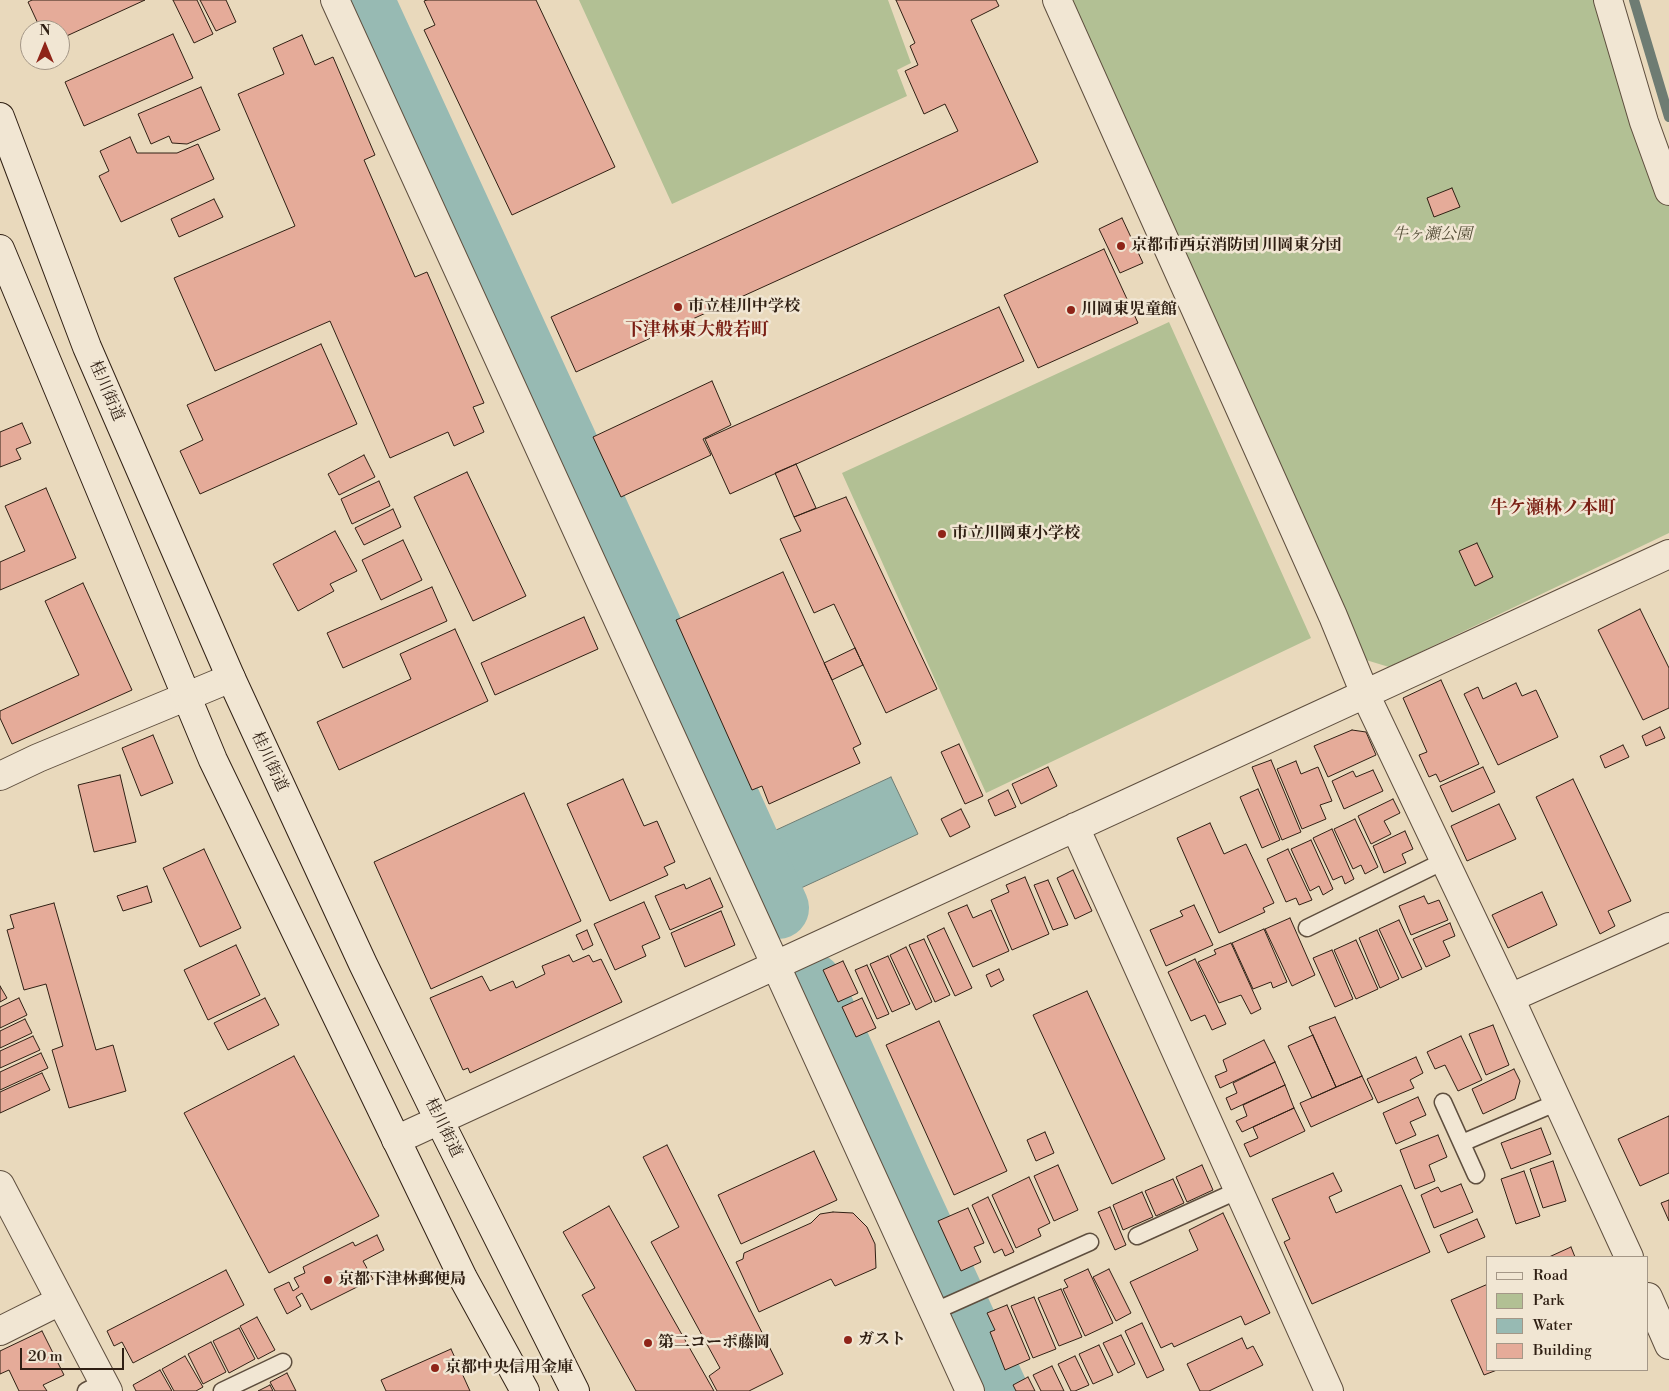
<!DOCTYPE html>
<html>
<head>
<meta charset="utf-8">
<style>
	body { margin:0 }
	#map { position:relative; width:1669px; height:1391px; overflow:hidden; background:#e9d9bc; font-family:"Libre Bodoni",serif }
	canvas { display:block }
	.legend { position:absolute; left:1486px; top:1256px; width:162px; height:115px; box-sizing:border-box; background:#f1e6d3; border:1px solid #a49787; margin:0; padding:6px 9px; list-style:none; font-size:15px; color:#302014 }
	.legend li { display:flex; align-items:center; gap:10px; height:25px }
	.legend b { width:25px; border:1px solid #a49787 }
	.north { position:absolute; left:20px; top:20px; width:50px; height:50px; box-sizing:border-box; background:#f1e6d3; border:1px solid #a49787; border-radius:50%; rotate:0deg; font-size:14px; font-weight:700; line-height:20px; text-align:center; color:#302014 }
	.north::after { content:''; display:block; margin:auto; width:18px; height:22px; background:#8f2418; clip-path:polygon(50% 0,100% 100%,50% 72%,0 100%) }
	.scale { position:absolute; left:20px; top:1348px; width:104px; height:22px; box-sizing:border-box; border:2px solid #302014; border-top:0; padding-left:6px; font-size:15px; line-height:18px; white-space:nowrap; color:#302014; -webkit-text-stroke:4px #f1e6d3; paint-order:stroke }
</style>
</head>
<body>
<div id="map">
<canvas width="1669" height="1391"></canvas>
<ul class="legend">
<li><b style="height:6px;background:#f1e6d3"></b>Road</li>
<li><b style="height:14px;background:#b2c094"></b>Park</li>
<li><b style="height:14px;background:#97bab3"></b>Water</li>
<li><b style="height:14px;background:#e5ab99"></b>Building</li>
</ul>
<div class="north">N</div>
<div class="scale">20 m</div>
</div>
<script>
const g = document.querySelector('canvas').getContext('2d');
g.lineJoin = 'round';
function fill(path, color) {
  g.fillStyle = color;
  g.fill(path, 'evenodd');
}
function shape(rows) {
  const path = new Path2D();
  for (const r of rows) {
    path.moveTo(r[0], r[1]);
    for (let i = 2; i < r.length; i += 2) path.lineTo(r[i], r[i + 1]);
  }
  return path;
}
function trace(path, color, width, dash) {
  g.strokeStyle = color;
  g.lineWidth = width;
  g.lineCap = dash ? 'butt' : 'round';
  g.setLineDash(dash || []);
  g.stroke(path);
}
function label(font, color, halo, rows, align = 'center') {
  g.font = font + ' "Libre Bodoni","Noto Serif JP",serif';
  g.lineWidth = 5;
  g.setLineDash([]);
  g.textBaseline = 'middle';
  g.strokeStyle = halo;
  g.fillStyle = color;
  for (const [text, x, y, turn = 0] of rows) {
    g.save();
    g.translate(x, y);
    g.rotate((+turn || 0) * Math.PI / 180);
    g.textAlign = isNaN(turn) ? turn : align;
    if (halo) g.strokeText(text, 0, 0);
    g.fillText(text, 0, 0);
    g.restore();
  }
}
fill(shape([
	[579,0,888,0,911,63,897,70,907,96,672,204],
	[1071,0,1599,0,1669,205,1669,533,1389,667,1366,660],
	[1169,322,1311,638,986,793,842,473]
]), '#b2c094');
const water = shape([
	[891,777,918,834,801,888,774,831,891,777]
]);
fill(water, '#97bab3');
trace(water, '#6e7c73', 1);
trace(shape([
	[1634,0,1669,117]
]), '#6e7c73', 10);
trace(shape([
	[363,0,670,669,778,908],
	[812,984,899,1179,997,1391]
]), '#97bab3', 62);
const building = shape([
	[32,0,145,0,60,39,60,30,41,30,28,2,32,0],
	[173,0,197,0,213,34,194,43,173,0],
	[200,0,226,0,236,22,216,31,200,0],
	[427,0,536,0,615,167,512,215,424,30,435,25,424,1,427,0],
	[896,0,996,0,999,6,971,20,1038,162,576,372,551,317,958,131,945,104,924,114,905,71,918,65,910,46,915,43,896,0],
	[173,34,193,78,84,126,65,82,173,34],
	[302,35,315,65,333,57,375,155,364,160,415,277,427,272,484,403,473,407,484,432,454,446,448,432,390,458,330,321,215,371,174,278,295,226,238,94,284,74,273,48,302,35],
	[201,87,220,130,187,144,172,143,169,136,151,144,138,114,201,87],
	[130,137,137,153,177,153,198,144,214,179,121,222,99,176,109,171,100,151,130,137],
	[1452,188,1460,207,1434,217,1427,198,1452,188],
	[214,199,223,217,179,237,171,219,214,199],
	[1122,218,1143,263,1120,273,1099,229,1122,218],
	[1104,249,1138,323,1038,368,1004,295,1104,249],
	[999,307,1024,361,730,494,705,439,999,307],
	[321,344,357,424,200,494,180,451,203,440,187,405,321,344],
	[712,381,731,425,703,439,711,455,621,497,593,437,712,381],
	[22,423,31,443,16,449,21,459,0,467,0,432,22,423],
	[364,455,375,477,339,495,328,474,364,455],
	[796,464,816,508,794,517,775,473,796,464],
	[467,472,526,596,473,621,414,497,467,472],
	[379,481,390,506,352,524,341,499,379,481],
	[46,488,76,558,0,590,0,562,25,551,5,506,46,488],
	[846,497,937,689,886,713,834,604,814,613,780,539,801,531,794,517,846,497],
	[393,509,401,527,364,545,355,528,393,509],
	[335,531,357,571,330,584,334,591,298,611,273,564,335,531],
	[403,540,422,580,381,600,362,560,403,540],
	[1477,543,1493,577,1475,586,1459,551,1477,543],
	[783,572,861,744,853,748,860,763,769,804,762,786,752,790,676,620,783,572],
	[83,583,132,690,12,744,0,718,0,711,79,675,45,601,83,583],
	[432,587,447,621,343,668,327,633,432,587],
	[1640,609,1669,668,1669,708,1643,720,1598,630,1640,609],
	[584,617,598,649,495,695,481,663,584,617],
	[455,629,488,701,339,770,317,722,411,679,400,654,455,629],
	[855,648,863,665,832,680,824,663,855,648],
	[1441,680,1479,764,1440,782,1436,774,1429,777,1419,755,1427,752,1403,698,1441,680],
	[1516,683,1522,696,1536,690,1558,737,1498,765,1464,694,1478,687,1483,699,1516,683],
	[1660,727,1665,738,1646,746,1642,736,1660,727],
	[1352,730,1366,732,1376,755,1328,777,1314,746,1352,730],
	[153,735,173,783,141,796,122,748,153,735],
	[959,744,983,796,965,804,941,752,959,744],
	[1623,745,1629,757,1605,768,1600,756,1623,745],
	[1271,760,1301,832,1282,840,1252,767,1271,760],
	[1296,761,1301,774,1318,767,1332,801,1320,805,1326,819,1302,829,1277,769,1296,761],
	[1048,767,1057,786,1021,804,1012,784,1048,767],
	[1483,767,1495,792,1452,812,1440,786,1483,767],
	[1373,770,1383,791,1344,809,1332,781,1353,771,1356,777,1373,770],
	[120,775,136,842,94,852,78,785,120,775],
	[623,779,644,826,657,821,675,862,664,867,668,875,610,901,567,804,623,779],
	[1573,779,1631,901,1608,911,1615,926,1600,934,1536,797,1573,779],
	[1258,789,1280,840,1262,848,1240,797,1258,789],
	[1008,790,1016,807,995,816,988,800,1008,790],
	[524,793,581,921,431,989,374,862,524,793],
	[1393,799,1400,813,1384,821,1391,834,1371,844,1358,816,1393,799],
	[1499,804,1516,839,1467,861,1451,826,1499,804],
	[961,809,970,827,950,837,941,819,961,809],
	[1355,819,1378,867,1365,874,1361,865,1353,869,1334,829,1355,819],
	[1210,823,1224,854,1246,844,1274,903,1263,908,1265,912,1219,933,1177,838,1210,823],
	[1332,829,1354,879,1345,884,1342,876,1333,880,1313,838,1332,829],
	[1405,831,1413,849,1402,854,1406,863,1384,873,1373,846,1405,831],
	[1311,840,1333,889,1323,895,1319,886,1310,891,1291,849,1311,840],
	[204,849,241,928,200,947,163,868,204,849],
	[1288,849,1312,900,1299,905,1296,898,1286,902,1267,859,1288,849],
	[1073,870,1092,911,1075,919,1057,878,1073,870],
	[1025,877,1049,934,1012,950,991,900,1009,892,1006,885,1025,877],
	[710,878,723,907,670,930,655,896,684,884,686,889,710,878],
	[1048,880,1068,925,1053,930,1034,885,1048,880],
	[147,886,152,902,123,911,117,896,147,886],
	[1542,892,1557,925,1508,948,1492,915,1542,892],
	[1424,896,1428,904,1439,900,1448,920,1411,935,1399,906,1424,896],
	[644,902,660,938,642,946,646,956,615,970,594,924,644,902],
	[54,903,96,1050,113,1045,126,1091,69,1108,52,1050,63,1046,46,984,24,990,7,930,14,928,10,915,54,903],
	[967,905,973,918,991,910,1009,951,973,967,948,913,967,905],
	[1194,905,1213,945,1166,966,1150,930,1183,916,1180,911,1194,905],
	[721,911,735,945,685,967,671,933,721,911],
	[1290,918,1315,975,1292,986,1265,929,1290,918],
	[1399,920,1422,969,1402,978,1379,929,1399,920],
	[1450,923,1455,936,1443,941,1450,956,1426,967,1413,939,1450,923],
	[944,928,972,988,955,996,927,936,944,928],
	[1264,929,1287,982,1273,988,1271,982,1253,989,1232,943,1264,929],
	[587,930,593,945,583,950,576,935,587,930],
	[1377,930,1399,979,1380,988,1359,938,1377,930],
	[924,939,950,995,935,1002,909,945,924,939],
	[1356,940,1378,989,1356,999,1334,950,1356,940],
	[1231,943,1261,1009,1251,1014,1241,995,1219,1003,1198,962,1216,954,1214,950,1231,943],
	[236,945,260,995,208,1020,184,970,236,945],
	[906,947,932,1002,916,1010,890,955,906,947],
	[1332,950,1353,999,1335,1007,1313,958,1332,950],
	[569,955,573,962,589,955,593,962,601,959,622,1002,470,1073,468,1068,463,1070,430,998,482,976,490,991,513,981,516,988,545,974,542,966,569,955],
	[888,956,910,1004,892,1012,870,964,888,956],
	[1195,959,1226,1024,1212,1030,1205,1015,1191,1021,1168,972,1195,959],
	[843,961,858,993,838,1002,823,970,843,961],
	[867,965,889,1014,877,1019,855,970,867,965],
	[999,969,1004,980,991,987,986,975,999,969],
	[0,986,7,998,0,1002,0,986],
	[1087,991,1165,1159,1112,1184,1033,1015,1087,991],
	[19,998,27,1015,0,1028,0,1007,19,998],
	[265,998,279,1025,228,1050,214,1023,265,998],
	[862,998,876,1028,856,1037,842,1007,862,998],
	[1335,1017,1362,1076,1336,1087,1309,1027,1335,1017],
	[25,1019,32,1033,0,1048,0,1031,25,1019],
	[939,1021,1007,1171,954,1195,886,1045,939,1021],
	[1493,1025,1509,1065,1486,1075,1469,1034,1493,1025],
	[1313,1035,1336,1087,1312,1098,1288,1046,1313,1035],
	[33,1036,40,1050,0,1068,0,1051,33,1036],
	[1461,1036,1482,1080,1458,1091,1445,1065,1435,1069,1427,1052,1461,1036],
	[1264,1040,1275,1062,1220,1088,1215,1076,1227,1071,1223,1060,1264,1040],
	[41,1053,48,1068,0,1090,0,1072,41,1053],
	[294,1056,379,1216,269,1273,184,1113,294,1056],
	[1416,1057,1423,1073,1410,1080,1414,1088,1378,1103,1367,1079,1416,1057],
	[1275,1062,1285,1085,1231,1110,1226,1098,1237,1093,1233,1083,1275,1062],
	[1514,1069,1520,1081,1515,1099,1483,1114,1472,1089,1514,1069],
	[42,1073,50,1090,0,1113,0,1092,42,1073],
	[1362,1076,1373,1099,1311,1127,1300,1103,1362,1076],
	[1285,1085,1294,1108,1242,1132,1236,1121,1247,1116,1243,1105,1285,1085],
	[1418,1097,1426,1115,1410,1122,1416,1135,1396,1144,1383,1113,1418,1097],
	[1294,1108,1305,1131,1250,1157,1244,1144,1258,1138,1253,1127,1294,1108],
	[1669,1116,1669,1173,1640,1186,1618,1139,1669,1116],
	[1541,1128,1551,1154,1511,1169,1501,1143,1541,1128],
	[1045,1132,1054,1153,1036,1161,1027,1140,1045,1132],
	[1438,1135,1447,1157,1429,1165,1435,1181,1415,1189,1400,1150,1438,1135],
	[667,1145,783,1374,749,1391,717,1391,709,1376,720,1368,651,1242,679,1227,643,1157,667,1145],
	[814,1151,837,1200,741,1244,718,1195,814,1151],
	[1553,1161,1566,1201,1543,1208,1530,1169,1553,1161],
	[1058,1165,1078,1210,1054,1221,1034,1176,1058,1165],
	[1202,1165,1213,1190,1187,1202,1176,1177,1202,1165],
	[1524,1171,1540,1216,1516,1224,1501,1179,1524,1171],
	[1333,1173,1342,1191,1329,1197,1336,1213,1401,1185,1430,1252,1312,1304,1284,1242,1290,1239,1272,1199,1333,1173],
	[1029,1177,1050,1223,1038,1229,1041,1236,1016,1248,992,1195,1029,1177],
	[1173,1179,1184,1203,1156,1216,1145,1191,1173,1179],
	[1461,1184,1473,1212,1434,1228,1421,1195,1438,1187,1441,1192,1461,1184],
	[1142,1192,1153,1217,1123,1230,1113,1205,1142,1192],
	[988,1197,1014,1252,1005,1256,1002,1249,994,1253,972,1205,988,1197],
	[1669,1200,1669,1221,1661,1203,1669,1200],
	[609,1206,714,1391,636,1391,582,1295,595,1288,563,1232,609,1206],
	[1110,1207,1126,1245,1115,1250,1098,1212,1110,1207],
	[968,1208,984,1243,974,1247,981,1262,961,1271,938,1221,968,1208],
	[833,1212,853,1213,867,1227,875,1244,876,1268,835,1286,831,1279,759,1312,736,1262,743,1259,744,1253,811,1223,820,1214,833,1212],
	[1223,1213,1270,1313,1245,1325,1241,1316,1174,1347,1172,1343,1161,1348,1130,1282,1198,1250,1189,1230,1223,1213],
	[1477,1219,1485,1237,1448,1253,1440,1235,1477,1219],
	[377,1235,384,1250,363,1261,373,1279,311,1310,302,1293,296,1297,301,1306,287,1314,274,1289,289,1282,293,1291,299,1287,294,1278,305,1273,303,1267,353,1242,355,1246,377,1235],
	[1571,1247,1575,1257,1549,1257,1571,1247],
	[1088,1269,1113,1323,1085,1336,1063,1289,1068,1287,1064,1280,1088,1269],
	[1109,1269,1131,1313,1116,1321,1093,1277,1109,1269],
	[226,1270,244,1305,133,1363,122,1342,114,1346,107,1331,226,1270],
	[1488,1284,1488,1370,1497,1370,1484,1375,1451,1300,1488,1284],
	[1061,1289,1082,1337,1059,1346,1038,1298,1061,1289],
	[1034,1297,1056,1349,1033,1358,1011,1306,1034,1297],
	[1007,1305,1030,1359,1005,1370,990,1332,995,1330,987,1313,1007,1305],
	[257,1317,275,1350,258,1359,240,1326,257,1317],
	[1142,1323,1164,1370,1147,1378,1125,1331,1142,1323],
	[239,1328,255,1359,229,1373,213,1341,239,1328],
	[42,1331,64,1375,43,1385,47,1391,19,1391,9,1370,0,1374,0,1351,42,1331],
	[1121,1335,1135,1364,1118,1373,1103,1343,1121,1335],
	[1242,1338,1247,1349,1253,1346,1263,1365,1209,1391,1200,1391,1187,1364,1242,1338],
	[211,1342,226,1372,203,1384,188,1354,211,1342],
	[1099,1345,1113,1375,1093,1384,1079,1354,1099,1345],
	[451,1349,470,1391,386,1391,381,1380,451,1349],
	[185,1356,203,1387,196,1391,174,1391,162,1369,185,1356],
	[1075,1356,1089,1385,1075,1391,1071,1391,1058,1364,1075,1356],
	[1052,1366,1064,1391,1041,1391,1033,1375,1052,1366],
	[160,1370,172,1391,136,1391,133,1385,160,1370],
	[287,1373,296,1391,275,1391,270,1382,287,1373],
	[1028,1377,1035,1391,1016,1391,1013,1385,1028,1377],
	[270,1385,273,1391,258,1391,270,1385]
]);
fill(building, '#e5ab99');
trace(building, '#302014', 1);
const lane = shape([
	[1307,928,1444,861],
	[1443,1102,1476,1175],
	[1462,1143,1558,1102],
	[1137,1236,1239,1190],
	[933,1312,1090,1242],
	[86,1391,103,1382],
	[222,1391,283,1362]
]);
const street = shape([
	[335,0,970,1391],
	[1057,0,1333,616,1365,694,1510,998,1629,1257],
	[1608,0,1644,122,1669,191],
	[0,776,38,758,231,678],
	[1075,827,1329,1391],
	[1510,998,1669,927],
	[396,1140,1669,554],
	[0,1185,108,1391],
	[1648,1297,1669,1345],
	[0,1331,60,1301]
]);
const secondary = shape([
	[0,117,87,347,231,678,363,964,439,1120,575,1391],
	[0,249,213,760,463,1278,525,1391]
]);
trace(lane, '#5e4e3e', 19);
trace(street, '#5e4e3e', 30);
trace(secondary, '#302014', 30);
trace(lane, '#f1e6d3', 16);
trace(street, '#f1e6d3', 28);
trace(secondary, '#f1e6d3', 28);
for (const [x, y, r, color] of [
	[1121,246,5,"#8f2418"],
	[678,307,5,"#8f2418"],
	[1071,310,5,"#8f2418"],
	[942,534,5,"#8f2418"],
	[328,1280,5,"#8f2418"],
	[848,1340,5,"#8f2418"],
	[648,1343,5,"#8f2418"],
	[435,1368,5,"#8f2418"]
]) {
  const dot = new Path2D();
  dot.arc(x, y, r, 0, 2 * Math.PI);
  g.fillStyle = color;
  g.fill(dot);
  trace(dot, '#f1e6d3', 2);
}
label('italic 16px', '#57503a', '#f1e6d3', [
	["牛ヶ瀬公園",1432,235]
]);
label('bold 16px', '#302014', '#f1e6d3', [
	["京都市西京消防団 川岡東分団",1131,246],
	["市立桂川中学校",688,307],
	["川岡東児童館",1081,310],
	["市立川岡東小学校",952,534],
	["京都下津林郵便局",338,1280],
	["ガスト",858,1340],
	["第二コーポ藤岡",658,1343],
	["京都中央信用金庫",445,1368]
], 'left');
label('16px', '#302014', '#f1e6d3', [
	["桂川街道",106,391,67],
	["桂川街道",269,762,65],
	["桂川街道",443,1128,64]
]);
label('bold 18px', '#7a1f14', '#f1e6d3', [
	["下津林東大般若町",697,331],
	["牛ケ瀬林ノ本町",1553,509]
]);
</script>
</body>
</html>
